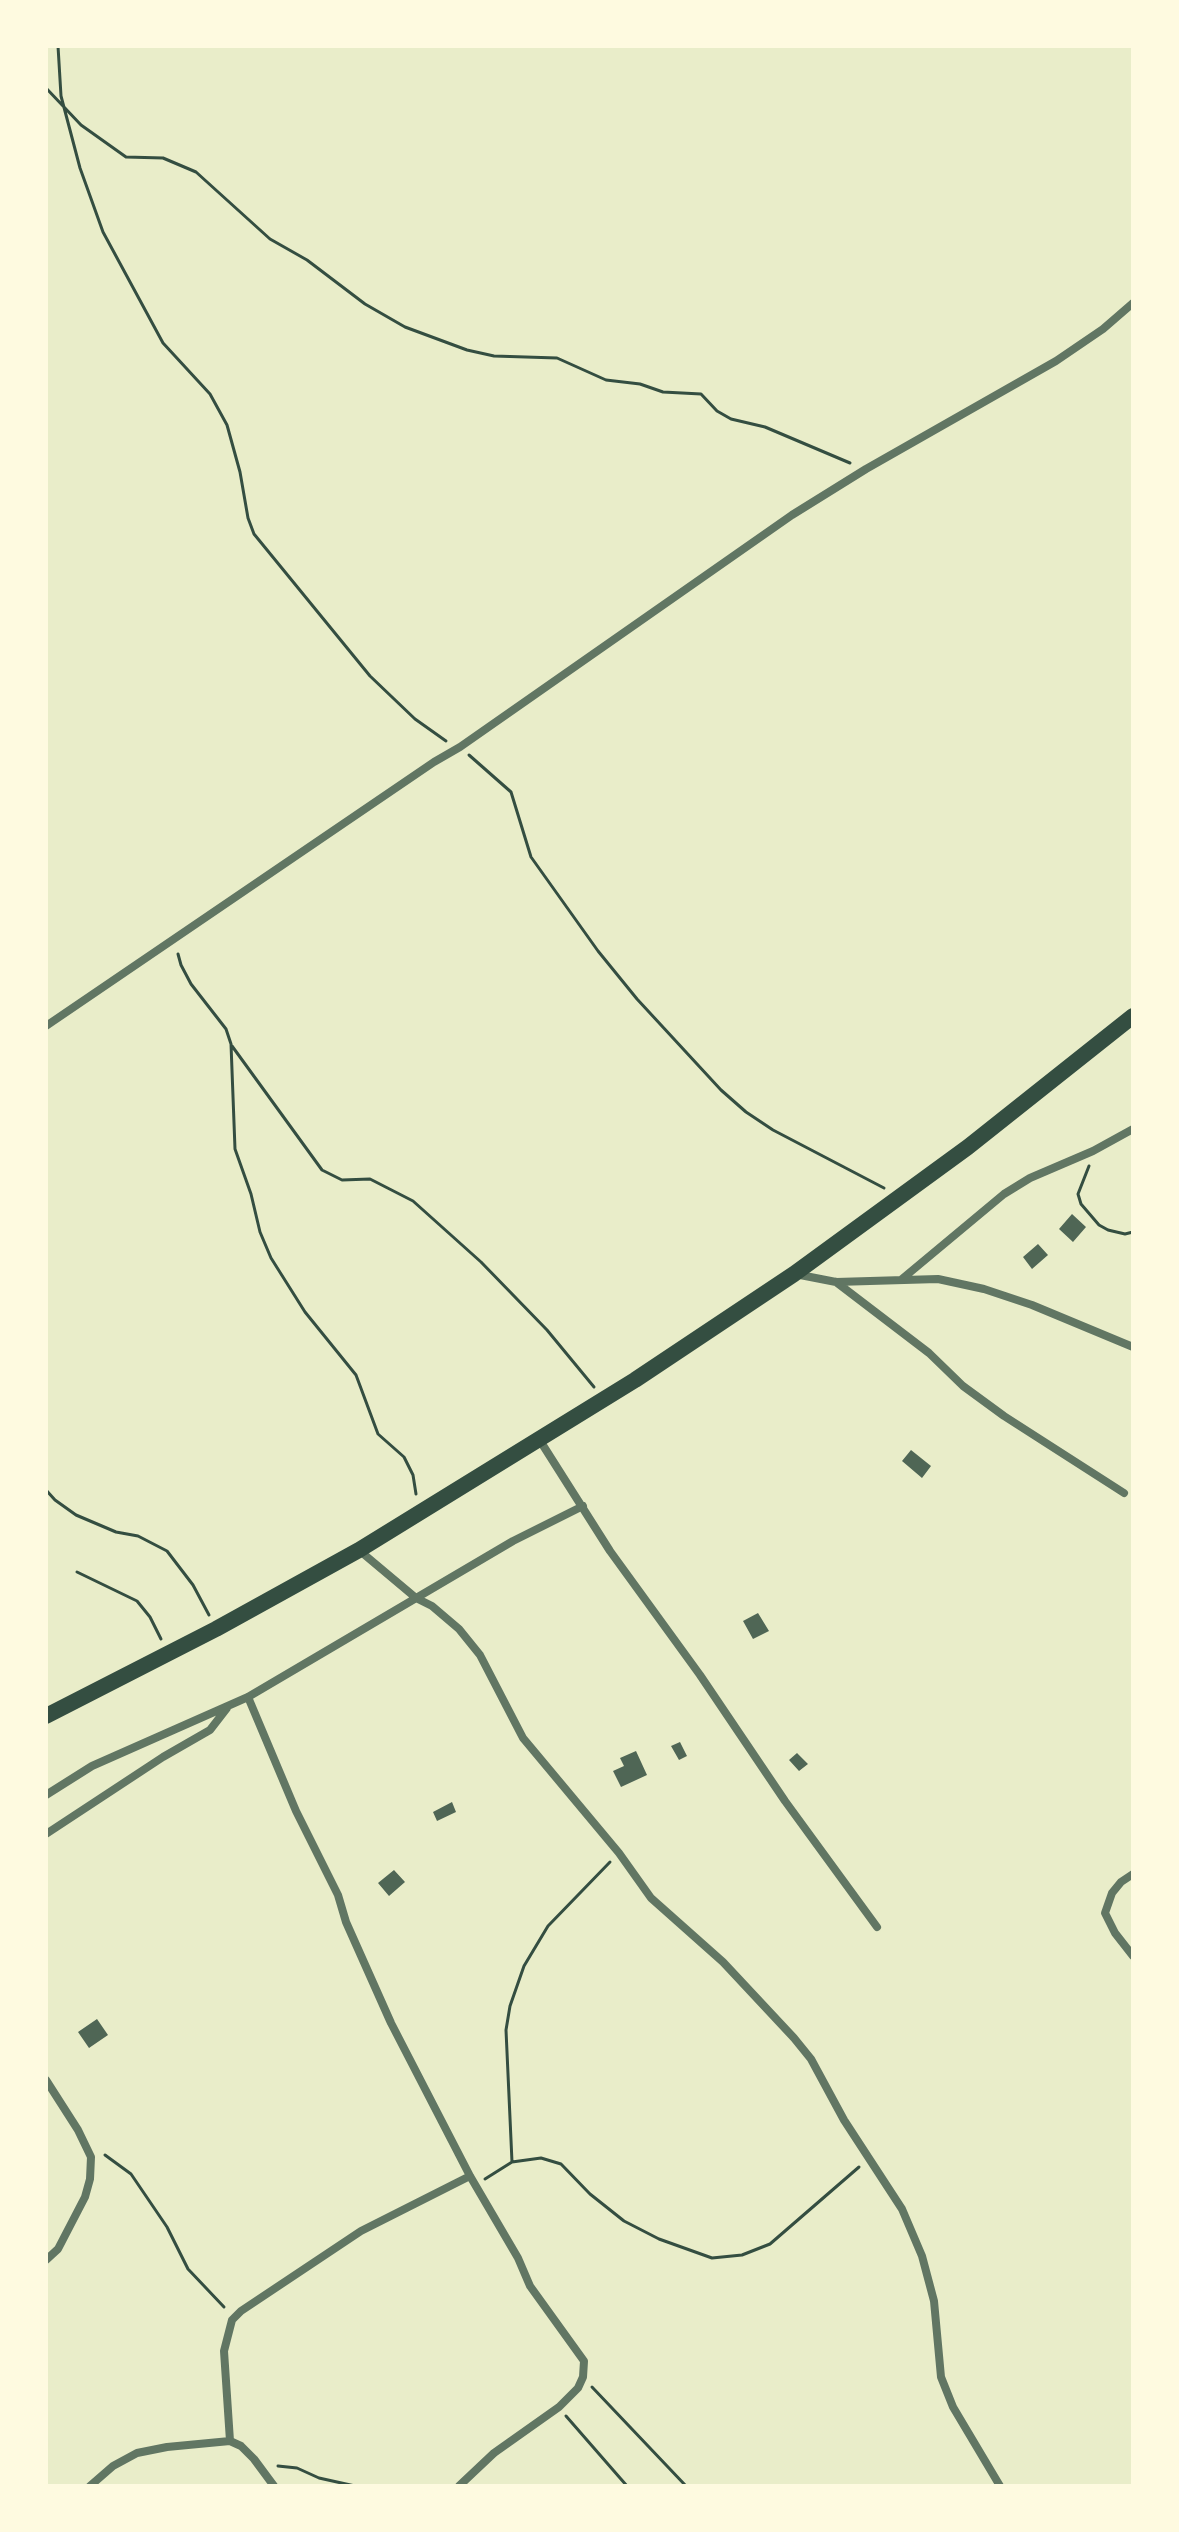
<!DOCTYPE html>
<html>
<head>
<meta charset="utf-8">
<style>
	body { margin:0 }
	#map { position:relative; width:1179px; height:2532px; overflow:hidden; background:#e9edc9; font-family:Figtree,sans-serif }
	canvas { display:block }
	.frame { position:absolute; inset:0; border:48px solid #fefae0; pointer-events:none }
</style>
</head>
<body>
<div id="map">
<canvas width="1179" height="2532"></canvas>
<div class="frame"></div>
</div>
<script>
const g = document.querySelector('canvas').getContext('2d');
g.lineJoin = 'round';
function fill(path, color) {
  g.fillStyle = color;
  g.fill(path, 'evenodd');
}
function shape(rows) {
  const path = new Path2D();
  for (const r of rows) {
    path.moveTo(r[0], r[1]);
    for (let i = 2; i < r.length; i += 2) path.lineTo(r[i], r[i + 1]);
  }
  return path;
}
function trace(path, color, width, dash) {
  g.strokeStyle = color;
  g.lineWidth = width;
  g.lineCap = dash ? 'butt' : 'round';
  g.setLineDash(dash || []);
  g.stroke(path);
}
fill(shape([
	[1072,1214,1086,1227,1073,1242,1059,1229],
	[1038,1244,1048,1255,1032,1269,1023,1257],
	[911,1450,931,1466,922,1478,902,1461],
	[758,1613,769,1631,753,1639,743,1621],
	[680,1742,687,1756,679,1760,671,1746],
	[636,1751,647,1775,621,1787,613,1771,624,1766,620,1758],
	[797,1753,808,1764,799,1771,789,1760],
	[452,1802,456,1812,437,1821,433,1812],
	[394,1870,405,1882,389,1896,378,1883],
	[97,2019,108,2035,89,2048,78,2032]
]), '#4f6655');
trace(shape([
	[58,46,61,96,80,168,103,232,163,343,210,394,227,425,240,472,248,518,254,534,370,676,415,719,446,741],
	[46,88,81,125,126,157,163,158,196,172,270,239,307,260,365,304,405,327,467,350,494,356,557,358,606,380,640,384,663,392,701,394,717,411,731,419,765,427,850,463],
	[469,755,511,792,531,857,598,951,637,999,721,1090,746,1112,773,1130,884,1188],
	[178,954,181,965,191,984,226,1029,231,1044,235,1149,251,1194,260,1232,271,1258,305,1312,356,1375,378,1434,404,1457,413,1475,416,1494],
	[232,1046,322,1170,342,1180,370,1179,413,1201,481,1262,547,1330,594,1387],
	[1089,1166,1078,1194,1081,1204,1099,1225,1108,1230,1125,1234,1133,1232],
	[46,1490,55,1500,76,1515,116,1532,138,1536,167,1551,193,1585,209,1615],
	[77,1572,137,1601,150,1617,161,1639],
	[105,2155,131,2174,167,2227,188,2269,224,2307],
	[512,2162,506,2030,510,2006,524,1966,548,1926,610,1862],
	[485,2179,512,2162,541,2158,561,2164,590,2194,624,2221,659,2239,712,2258,742,2255,770,2244,859,2167],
	[592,2387,686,2486],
	[566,2416,627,2486],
	[278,2466,297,2468,319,2478,355,2486]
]), '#344e41', 3);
trace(shape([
	[46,1026,434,762,460,747,792,515,866,469,1056,361,1103,329,1133,303],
	[795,1274,836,1282,938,1279,984,1289,1032,1305,1133,1347],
	[902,1279,1004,1194,1030,1178,1093,1151,1133,1129],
	[836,1282,929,1353,963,1386,1004,1416,1124,1493],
	[539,1439,610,1551,700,1675,785,1801,877,1927],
	[360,1551,416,1598,432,1606,459,1629,480,1655,523,1738,619,1853,651,1898,723,1962,794,2038,811,2059,844,2120,902,2209,922,2256,934,2301,941,2377,953,2407,1000,2486],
	[248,1697,296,1811,338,1895,346,1922,391,2023,470,2176,518,2258,530,2286,584,2361,583,2377,578,2388,559,2407,494,2453,459,2486],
	[46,1795,92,1766,248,1697,513,1541,583,1506],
	[46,1834,163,1757,210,1730,227,1708],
	[1133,1874,1121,1882,1112,1893,1105,1913,1115,1933,1133,1956],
	[46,2080,78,2130,91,2157,90,2179,85,2197,58,2249,46,2260],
	[230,2441,224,2351,232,2320,241,2311,361,2231,470,2176],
	[90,2486,113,2466,137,2453,167,2447,230,2441,241,2446,254,2459,274,2486]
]), '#617663', 8);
trace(shape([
	[46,1716,216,1629,359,1550,635,1380,794,1274,968,1147,1133,1016]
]), '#344e41', 16);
</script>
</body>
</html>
